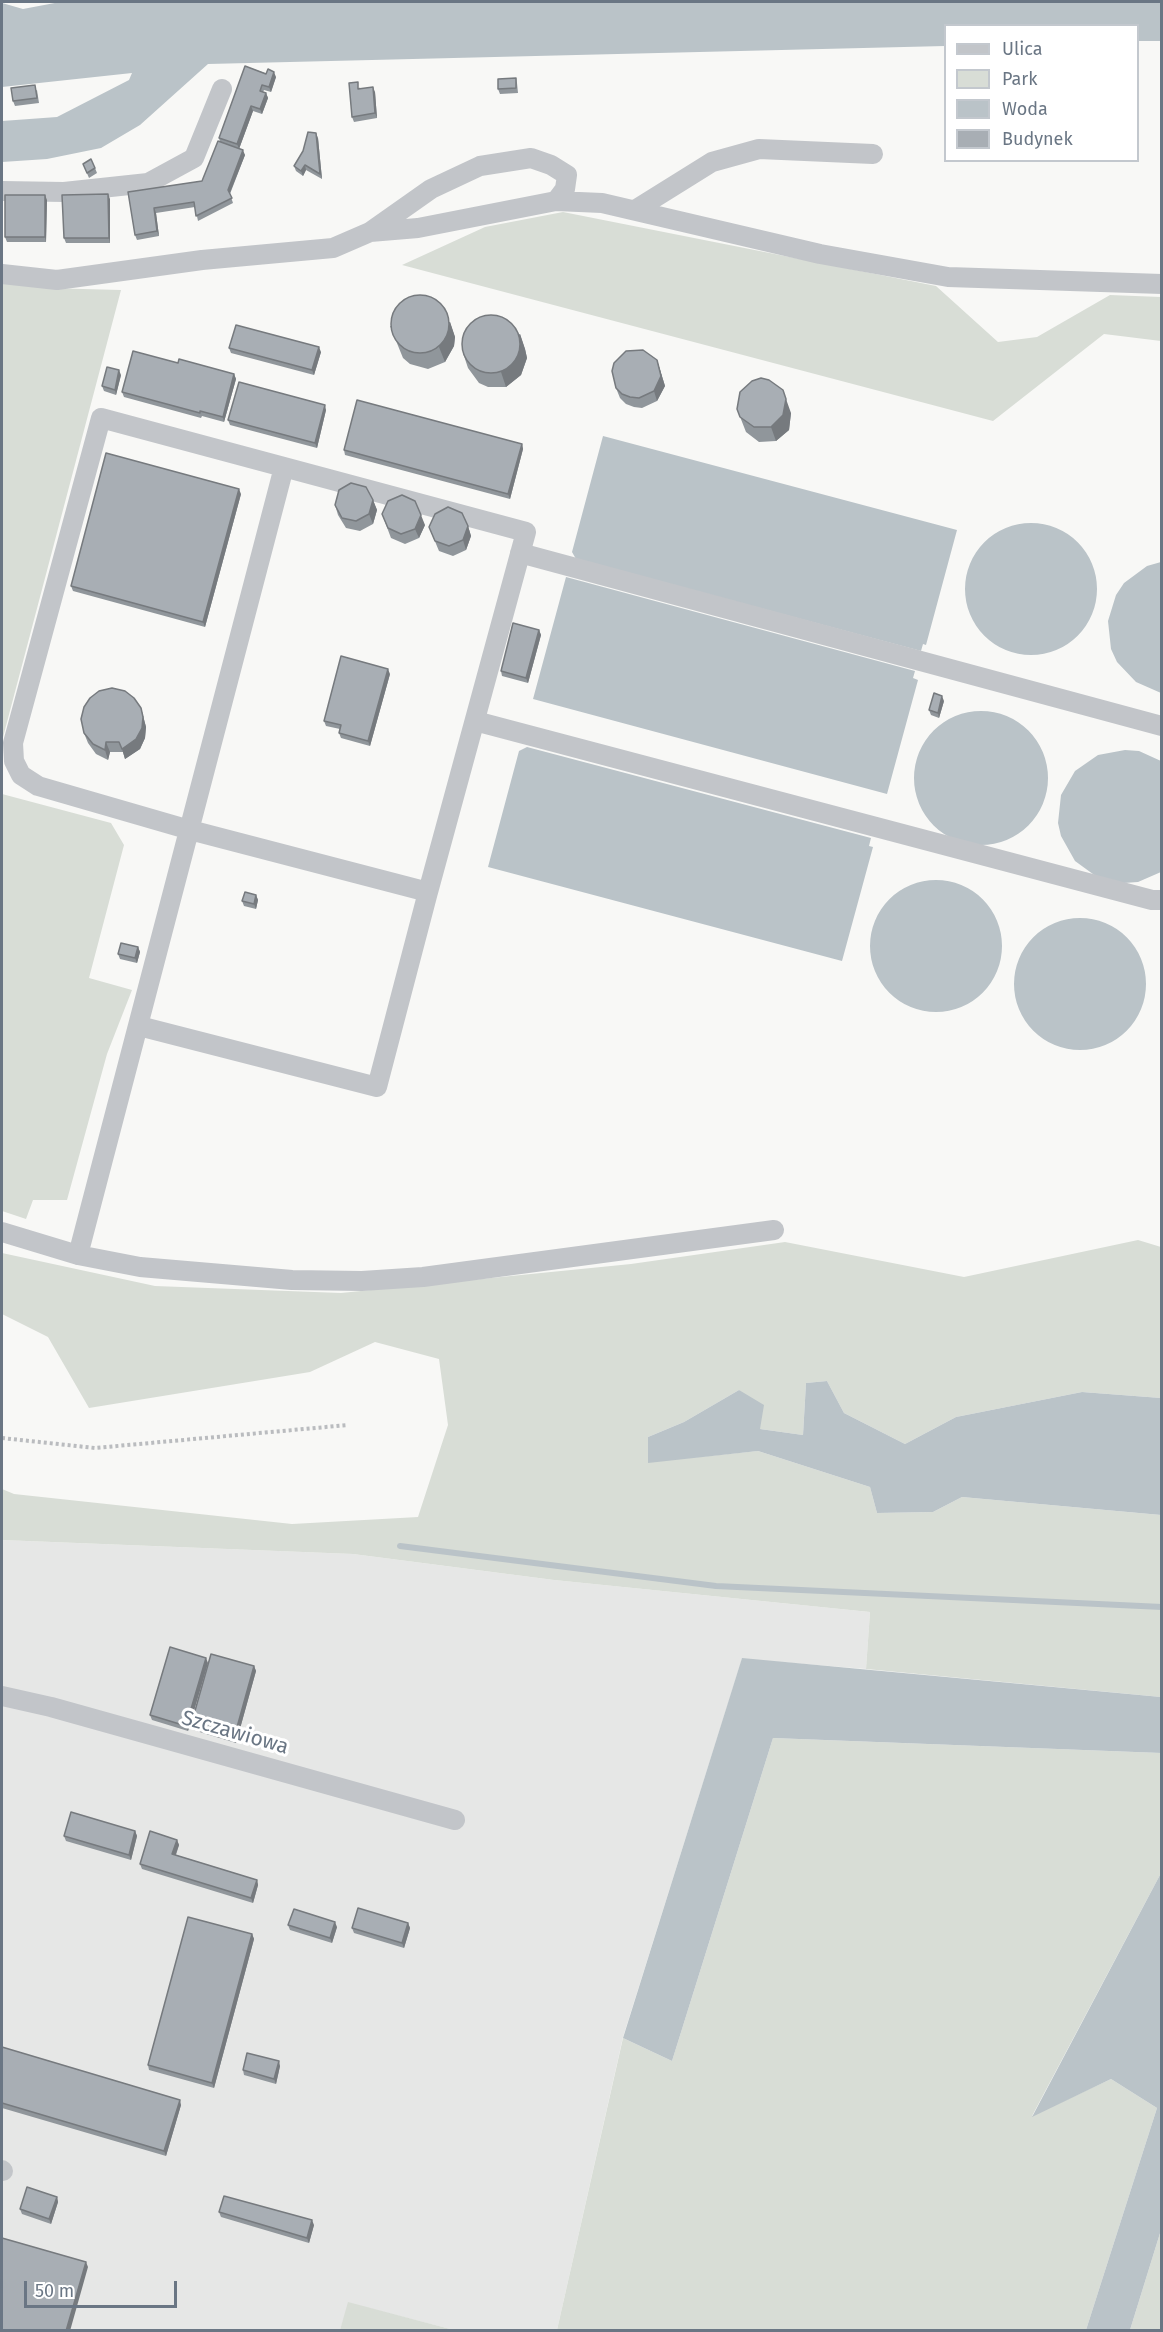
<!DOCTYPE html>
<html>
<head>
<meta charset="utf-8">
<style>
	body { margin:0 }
	#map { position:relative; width:1163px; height:2332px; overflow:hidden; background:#f8f8f6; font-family:"Fira Sans",sans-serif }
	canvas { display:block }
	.frame { position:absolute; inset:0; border:3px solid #6a7684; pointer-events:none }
	.legend { position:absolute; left:944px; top:24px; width:195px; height:138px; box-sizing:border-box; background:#fff; border:2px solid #c3c8ce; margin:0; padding:8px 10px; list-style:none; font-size:18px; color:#6a7684 }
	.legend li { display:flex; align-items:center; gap:12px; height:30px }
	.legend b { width:30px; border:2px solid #c3c8ce }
	.scale { position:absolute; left:24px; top:2281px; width:153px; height:27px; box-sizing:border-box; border:3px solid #6a7684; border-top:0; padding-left:8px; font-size:18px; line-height:21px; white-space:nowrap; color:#6a7684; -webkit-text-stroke:4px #fff; paint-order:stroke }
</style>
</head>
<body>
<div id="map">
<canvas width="1163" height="2332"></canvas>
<div class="frame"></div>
<ul class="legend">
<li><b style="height:8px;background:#c2c5c9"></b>Ulica</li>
<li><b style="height:16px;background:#d8ddd6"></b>Park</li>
<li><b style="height:16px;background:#bac3c8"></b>Woda</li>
<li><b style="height:16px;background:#a8aeb4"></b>Budynek</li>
</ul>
<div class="scale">50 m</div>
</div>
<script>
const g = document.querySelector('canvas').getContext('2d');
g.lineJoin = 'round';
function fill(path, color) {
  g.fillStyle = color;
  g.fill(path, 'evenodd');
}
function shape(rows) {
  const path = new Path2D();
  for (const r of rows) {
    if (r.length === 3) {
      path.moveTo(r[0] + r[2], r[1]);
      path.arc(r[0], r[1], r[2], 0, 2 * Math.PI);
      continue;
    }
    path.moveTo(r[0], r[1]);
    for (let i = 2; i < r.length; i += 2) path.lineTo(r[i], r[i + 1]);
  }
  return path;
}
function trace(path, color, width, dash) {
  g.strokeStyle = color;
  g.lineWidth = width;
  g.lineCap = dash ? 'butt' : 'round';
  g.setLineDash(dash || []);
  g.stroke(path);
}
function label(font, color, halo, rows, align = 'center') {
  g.font = font + ' "Fira Sans",sans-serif';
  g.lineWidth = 6;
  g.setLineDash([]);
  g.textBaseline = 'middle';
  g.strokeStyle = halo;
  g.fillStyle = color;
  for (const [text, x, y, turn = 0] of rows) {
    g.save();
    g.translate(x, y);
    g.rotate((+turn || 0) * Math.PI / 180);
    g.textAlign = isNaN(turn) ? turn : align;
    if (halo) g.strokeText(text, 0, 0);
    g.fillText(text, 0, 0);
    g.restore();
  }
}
fill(shape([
	[2,1540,353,1554,554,1580,870,1612,866,1669,742,1659,623,2037,557,2330,454,2330,349,2303,340,2330,2,2330]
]), '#e6e7e6');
fill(shape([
	[563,212,936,286,998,342,1037,337,1110,295,1161,297,1161,341,1104,334,993,421,402,265,485,227],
	[2,282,45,288,121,290,2,741],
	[2,794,111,823,124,845,89,978,132,990,107,1054,67,1200,33,1200,26,1219,2,1211],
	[1138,1240,1161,1247,1161,1398,1082,1392,956,1417,905,1444,844,1413,827,1381,806,1383,803,1435,760,1429,739,1390,684,1422,648,1437,648,1462,758,1451,870,1487,877,1513,933,1512,962,1497,1161,1515,1161,1697,866,1669,870,1612,554,1580,353,1554,2,1540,2,1489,14,1494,292,1524,418,1517,448,1425,439,1359,375,1342,310,1372,89,1408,48,1337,2,1314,2,1253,155,1286,341,1293,631,1264,785,1242,964,1277],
	[773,1738,1161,1753,1161,1873,1032,2116,1111,2079,1157,2108,1086,2330,557,2330,623,2038,672,2061],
	[1161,2230,1161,2330,1130,2330],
	[348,2302,454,2330,340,2330]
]), '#d8ddd6');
fill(shape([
	[60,2,1161,2,1162,41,1138,41,1138,26,946,26,945,46,208,64,140,125,101,148,47,159,2,162,2,121,57,117,129,80,132,73,2,87,2,3,23,9],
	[603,436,957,530,926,645,923,644,921,651,576,559,572,552],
	[1031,589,66],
	[1161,562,1162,562,1161,693,1136,682,1117,662,1111,649,1108,621,1116,595,1124,583,1147,566],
	[566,577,915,671,913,678,918,680,887,794,533,699],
	[981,778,67],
	[527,747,871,838,869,846,873,847,842,961,488,867,519,751],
	[1125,750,1139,751,1161,761,1161,872,1138,882,1124,883,1097,877,1075,861,1061,836,1058,823,1061,795,1075,771,1098,755],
	[936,946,66],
	[1080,984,66],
	[827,1381,844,1413,905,1444,956,1417,1082,1392,1161,1398,1161,1515,962,1497,933,1512,877,1513,870,1487,758,1451,648,1463,648,1437,684,1422,739,1390,764,1405,760,1429,803,1435,806,1383],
	[742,1658,1161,1697,1161,1753,773,1738,672,2061,623,2038],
	[1161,1873,1161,2230,1130,2330,1086,2330,1157,2108,1111,2079,1032,2117]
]), '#bac3c8');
trace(shape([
	[400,1546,716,1586,1162,1607]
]), '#bac3c8', 6);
trace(shape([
	[2,1438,95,1448,348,1425]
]), '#babcbf', 4, [3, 3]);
trace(shape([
	[2,191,64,192,148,183,194,158,222,89],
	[556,201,602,203,820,254,948,277,1162,284],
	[635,210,712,162,759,149,873,154],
	[2,274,57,280,202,260,333,248,370,232,431,189,480,166,531,158,551,165,567,175,565,189,556,201,418,228,370,232],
	[520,553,1162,726],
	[475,721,1152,900,1162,900],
	[139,1026,377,1087,428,892,190,830,38,786,21,775,14,761,13,743,101,418,526,532,428,892],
	[2,1232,78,1255,140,1267,292,1280,362,1281,423,1277,774,1230],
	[78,1255,284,467],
	[2,1696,51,1707,455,1820],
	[2,2170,3,2171]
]), '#c2c5c9', 20);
fill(shape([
	[245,66,276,77,271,92,264,90,263,92,266,93,268,98,262,114,253,111,239,149,245,155,230,194,233,203,198,221,195,207,156,213,159,236,137,240,135,235,128,192,202,181,220,142,219,138],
	[516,78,517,83,518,93,500,94,498,89],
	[359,87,360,89,375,92,377,118,354,122,352,117],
	[37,90,39,103,15,106,13,101],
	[318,138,322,179,306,170,303,176,296,171,294,166],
	[83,164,95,168,97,173,89,178],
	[110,199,110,243,66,243,64,238],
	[47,200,46,242,7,242,5,237],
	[450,322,455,337,454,346,445,362,428,369,410,364,403,358,390,326],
	[520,334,525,349,527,358,521,375,506,387,488,387,479,383,468,368,463,353],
	[229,348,321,352,314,375,231,353],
	[657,360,665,386,657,401,642,408,634,407,626,404,620,398,616,388],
	[178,363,234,374,236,379,224,422,202,416,201,418,124,397,122,392],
	[121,375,116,395,104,391,102,386],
	[737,409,791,413,789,430,776,441,759,442,746,432],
	[326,410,317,448,230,425,228,420],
	[522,444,523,449,510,499,345,455,344,450],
	[241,494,205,627,73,591,71,586],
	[373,500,377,510,373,524,360,531,346,528,338,515,335,505],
	[382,514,425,525,419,538,405,544,391,538],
	[468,526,471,536,466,550,453,556,439,551,429,527],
	[539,630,541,635,528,683,502,676,501,671],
	[390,674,370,746,341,738,339,733,340,729,326,726,324,721],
	[944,701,939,718,931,715,929,710],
	[141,708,146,727,145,738,140,749,125,759,123,752,110,752,108,760,96,754,88,743,84,733],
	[256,895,258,900,256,909,244,906,242,901],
	[138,947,140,952,137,963,120,959,118,954],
	[208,1663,188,1731,152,1720,150,1715],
	[254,1666,256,1671,236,1743,193,1730,191,1725],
	[135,1831,137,1836,131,1860,66,1841,64,1836],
	[177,1840,179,1845,176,1855,257,1880,258,1885,253,1903,142,1869,140,1864],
	[408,1923,410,1928,404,1948,354,1933,352,1928],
	[288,1925,337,1927,332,1943,290,1930],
	[252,1934,254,1939,214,2088,149,2070,148,2065],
	[2,2047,181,2105,166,2156,2,2108],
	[280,2066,276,2084,244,2075,243,2070],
	[57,2197,58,2202,51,2224,22,2214,20,2209],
	[219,2212,314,2225,309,2243,221,2217]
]), '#90969b');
fill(shape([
	[274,72,276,77,271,92,269,87],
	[373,87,375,92,377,118,375,113],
	[266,93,268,98,262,114,260,109],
	[251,106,253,111,239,149,237,144],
	[316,133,318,138,322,179,320,174],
	[243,150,245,155,229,195,228,190],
	[305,165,306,170,303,176,301,171],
	[108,194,110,199,110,243,109,238],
	[45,195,47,200,46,242,45,237],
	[154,208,156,213,159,236,157,231],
	[450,322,455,337,454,346,445,362,439,347],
	[520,334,525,349,527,358,521,375,506,387,501,372],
	[319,347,321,352,314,375,312,370],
	[657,360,665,386,657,401,654,391],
	[119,370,121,375,116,395,115,390],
	[234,374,236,379,224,422,223,417],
	[786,399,791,413,789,430,776,441,771,427],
	[325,405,326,410,317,448,315,443],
	[522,444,523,449,510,499,508,494],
	[239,489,241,494,205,627,203,622],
	[373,500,377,510,373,524,369,514],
	[421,515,425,525,419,538,415,529],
	[468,526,471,536,466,550,463,540],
	[539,630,541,635,528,683,526,678],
	[388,669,390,674,370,746,368,741],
	[942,696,944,701,939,718,938,713],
	[141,708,146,727,145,738,140,749,125,759,122,749],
	[106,742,110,752,108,760,105,750],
	[256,895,258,900,256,909,254,904],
	[138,947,140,952,137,963,135,958],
	[206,1658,208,1663,188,1731,186,1726],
	[254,1666,256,1671,236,1743,234,1738],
	[135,1831,137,1836,131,1860,129,1855],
	[177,1840,179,1845,174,1859,172,1854],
	[257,1880,258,1885,253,1903,251,1898],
	[335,1922,337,1927,332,1943,330,1938],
	[408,1923,410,1928,404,1948,402,1943],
	[252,1934,254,1939,214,2088,212,2083],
	[279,2061,280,2066,276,2084,274,2079],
	[180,2100,181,2105,166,2156,164,2151],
	[57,2197,58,2202,51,2224,49,2219],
	[312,2220,314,2225,309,2243,307,2238],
	[86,2262,88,2267,70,2331,66,2331]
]), '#767a7e');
const building = shape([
	[245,66,266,74,268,69,274,72,269,87,262,85,260,91,266,93,260,109,251,106,237,144,219,138,245,66],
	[516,78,516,88,498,89,498,79,516,78],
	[358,82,358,89,373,87,375,113,352,117,349,83,358,82],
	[35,85,37,98,13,101,11,88,35,85],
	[308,132,316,133,320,174,305,165,301,171,294,166,303,151,308,132],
	[218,141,243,150,228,190,232,198,196,216,194,202,154,208,157,231,135,235,128,192,202,181,218,141],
	[91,159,95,168,87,173,83,164,91,159],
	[108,194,109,238,64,238,62,195,108,194],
	[5,195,45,195,45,237,5,237,5,195],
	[420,324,29],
	[491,344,29],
	[236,325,319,347,312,370,229,348,236,325],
	[643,350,657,360,661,376,654,391,639,398,630,397,622,394,616,388,612,371,614,363,626,351,643,350],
	[133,351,178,363,179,359,234,374,223,417,200,411,200,413,122,392,133,351],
	[107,367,119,370,115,390,102,386,107,367],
	[761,378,769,380,783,390,786,399,783,415,771,427,754,427,740,417,737,409,740,392,752,381,761,378],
	[239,382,325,405,315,443,228,420,239,382],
	[357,400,522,444,508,494,344,450,357,400],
	[106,453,239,489,203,622,71,586,106,453],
	[351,483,366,487,373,500,369,514,356,521,342,518,335,505,339,490,351,483],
	[402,495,415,501,421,515,415,529,401,534,388,528,382,514,388,501,402,495],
	[448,507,462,513,468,526,463,540,449,546,435,541,429,527,435,514,448,507],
	[513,623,539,630,526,678,501,671,513,623],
	[341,656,388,669,368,741,339,733,341,725,324,721,341,656],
	[112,688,125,691,134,698,141,708,143,717,142,728,136,739,122,749,119,742,106,742,105,750,93,744,84,733,81,719,84,707,90,698,99,691,112,688],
	[934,693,942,696,938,713,929,710,934,693],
	[245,892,256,895,254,904,242,901,245,892],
	[121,943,138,947,135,958,118,954,121,943],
	[170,1647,206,1658,186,1726,150,1715,170,1647],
	[211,1654,254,1666,234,1738,191,1725,211,1654],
	[71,1812,135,1831,129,1855,64,1836,71,1812],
	[150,1831,177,1840,172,1854,257,1880,251,1898,140,1864,150,1831],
	[358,1908,408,1923,402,1943,352,1928,358,1908],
	[294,1909,335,1922,330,1938,288,1925,294,1909],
	[188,1917,252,1934,212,2083,148,2065,188,1917],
	[2,2047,180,2100,164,2151,2,2103,2,2047],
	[247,2053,279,2061,274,2079,243,2070,247,2053],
	[27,2187,57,2197,49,2219,20,2209,27,2187],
	[224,2196,312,2220,307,2238,219,2212,224,2196],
	[2,2238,86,2262,66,2331,2,2331,2,2238]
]);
fill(building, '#a8aeb4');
trace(building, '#767a7e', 1.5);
label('21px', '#6a7684', '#fff', [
	["Szczawiowa",235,1733,16]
]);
</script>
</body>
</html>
